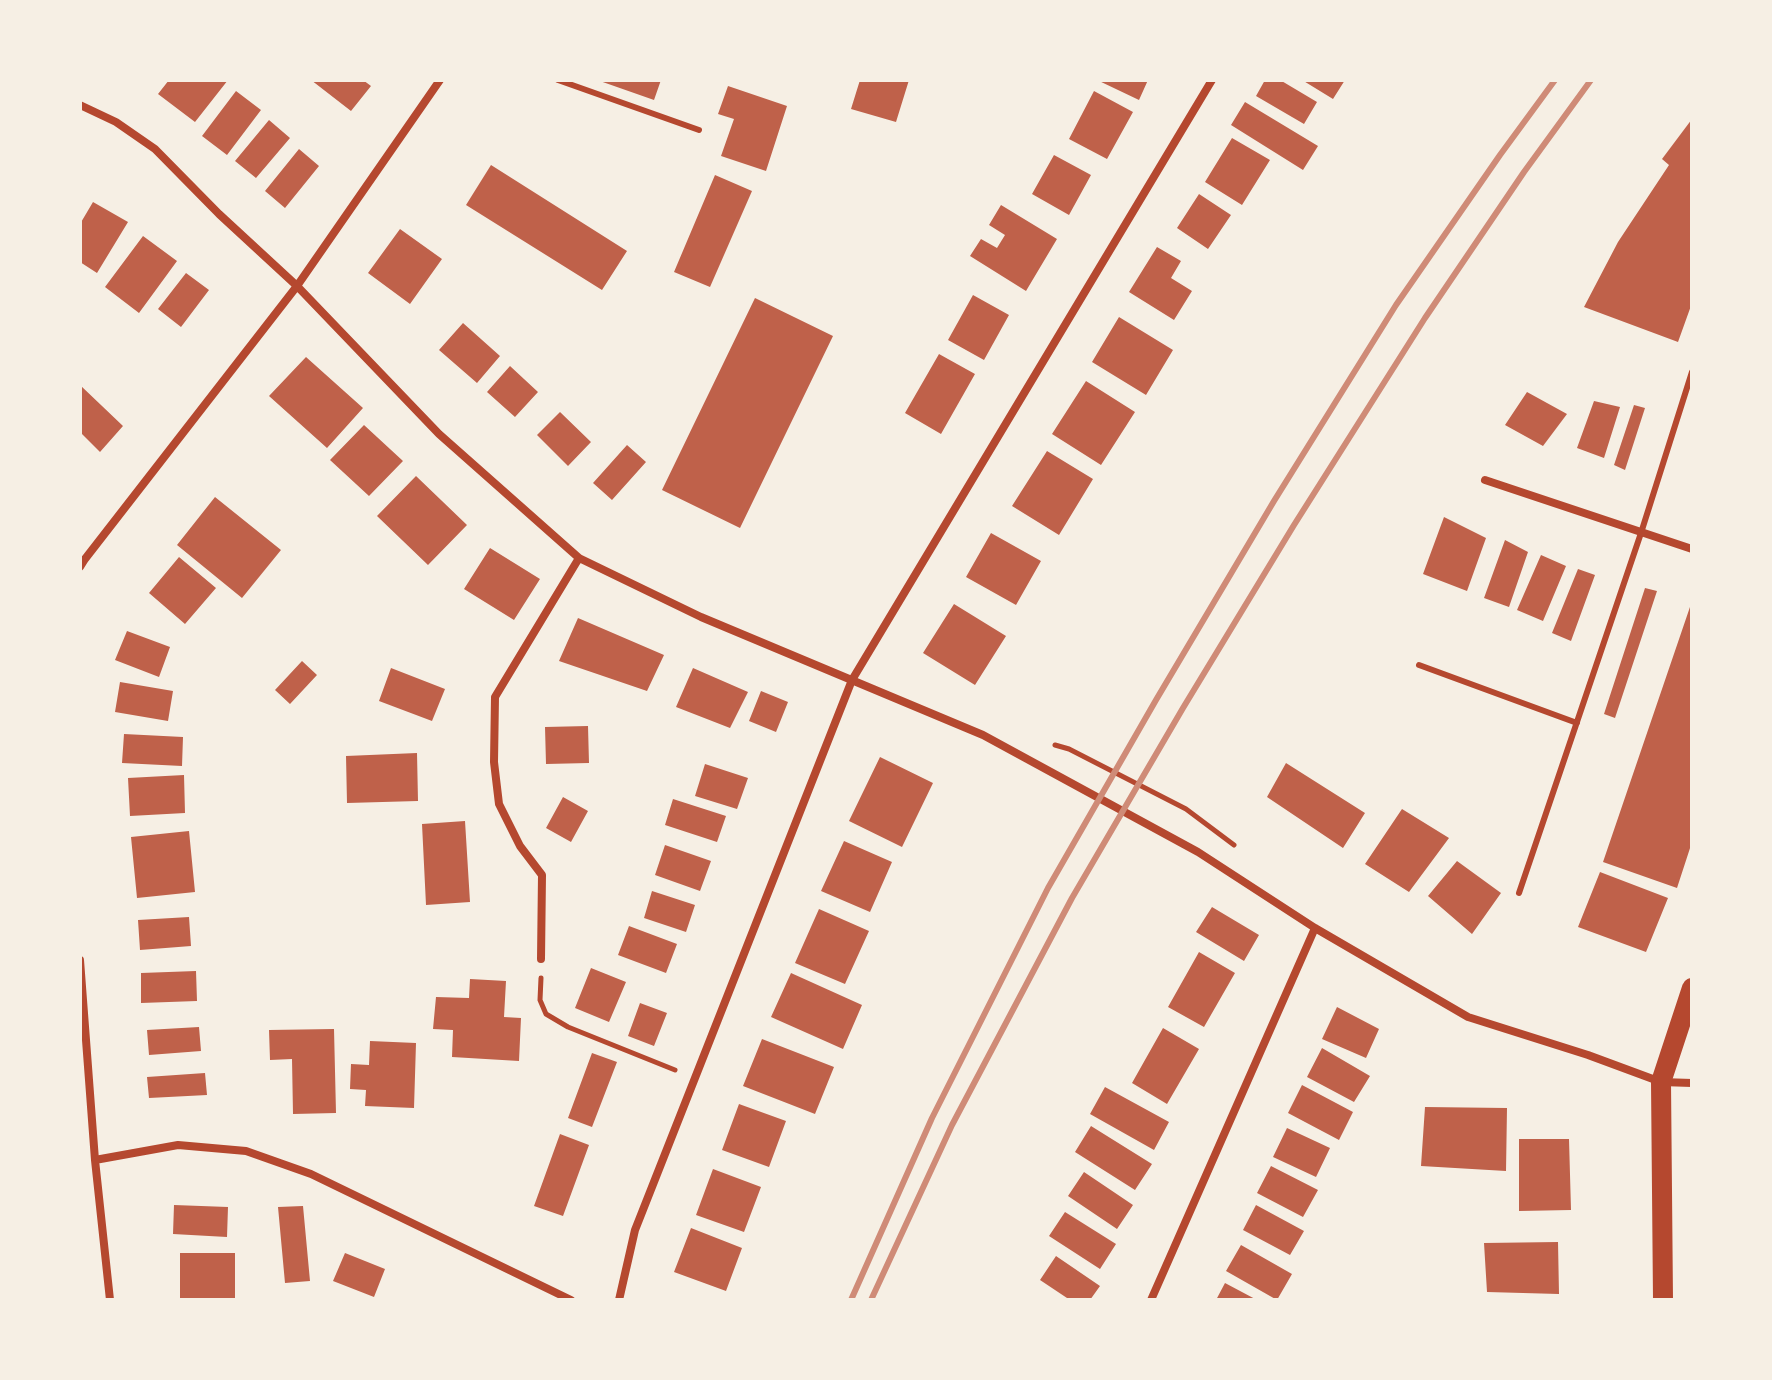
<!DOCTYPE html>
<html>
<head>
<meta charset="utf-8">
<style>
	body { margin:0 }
	#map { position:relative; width:1772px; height:1380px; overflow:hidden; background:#f6efe4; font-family:"Source Sans 3",sans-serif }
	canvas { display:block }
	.frame { position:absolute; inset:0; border:82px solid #f6efe4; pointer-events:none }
</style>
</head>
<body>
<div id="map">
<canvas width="1772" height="1380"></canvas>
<div class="frame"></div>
</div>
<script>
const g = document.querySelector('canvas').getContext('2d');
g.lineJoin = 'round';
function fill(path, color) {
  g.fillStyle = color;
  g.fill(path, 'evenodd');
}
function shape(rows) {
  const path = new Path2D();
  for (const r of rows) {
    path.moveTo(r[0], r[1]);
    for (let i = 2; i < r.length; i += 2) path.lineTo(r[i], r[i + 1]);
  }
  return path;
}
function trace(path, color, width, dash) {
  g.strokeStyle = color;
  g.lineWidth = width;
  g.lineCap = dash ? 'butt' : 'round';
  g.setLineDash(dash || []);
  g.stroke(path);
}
fill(shape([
	[169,80,228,80,195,122,158,94],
	[311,80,363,80,371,86,351,111],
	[597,80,661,80,654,100],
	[860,80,909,80,896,122,851,109],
	[1097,80,1148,80,1139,100],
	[1265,80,1280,80,1317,102,1304,124,1256,96],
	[1302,80,1345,80,1333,99],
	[728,86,787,106,766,171,721,156,734,119,718,114],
	[236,91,261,110,227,155,202,136],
	[1094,91,1133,112,1107,159,1069,139],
	[1245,102,1318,146,1303,170,1231,125],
	[1692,119,1692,303,1678,342,1584,307,1618,242,1669,165,1662,159],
	[269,120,290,138,256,178,235,161],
	[1232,138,1270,160,1242,205,1205,182],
	[299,149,319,166,285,208,265,191],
	[1054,155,1091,175,1069,215,1032,194],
	[491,165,627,251,602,290,466,205],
	[715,175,752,191,710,287,674,272],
	[1199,194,1231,215,1208,249,1177,228],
	[93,202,128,222,97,273,80,262,80,224],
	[1001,205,1057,239,1026,291,970,256,981,239,997,248,1005,235,989,225],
	[400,229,442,259,410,304,368,273],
	[143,236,177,261,139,313,105,287],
	[1157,247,1181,261,1171,278,1192,291,1174,320,1129,292],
	[186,273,209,290,181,327,158,309],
	[973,295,1009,315,984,360,948,340],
	[755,298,833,336,740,528,662,490],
	[1119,317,1173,350,1146,395,1092,362],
	[463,323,500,356,477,383,439,350],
	[939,354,975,374,941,434,905,413],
	[306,357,363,408,327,448,269,396],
	[510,366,538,392,515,417,487,392],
	[1086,381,1135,412,1101,465,1052,434],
	[80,385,123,426,100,452,80,432],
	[1527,392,1567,414,1543,446,1505,425],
	[1594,401,1620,407,1604,458,1577,448],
	[1634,405,1645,408,1625,470,1614,465],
	[560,412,591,442,568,466,537,435],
	[364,425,403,461,369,496,330,460],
	[627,445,646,462,612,500,593,483],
	[1047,451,1093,479,1059,535,1012,506],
	[416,476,467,525,428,565,377,516],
	[215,497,281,550,242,598,177,545],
	[1444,517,1486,538,1467,591,1423,574],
	[991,533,1041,561,1016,605,966,577],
	[1505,540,1528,552,1509,607,1484,598],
	[490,548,540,579,514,620,464,589],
	[1541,555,1566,566,1543,621,1517,610],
	[179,557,216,588,185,624,149,593],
	[1578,569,1595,575,1571,641,1552,633],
	[1645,588,1657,591,1615,718,1604,714],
	[954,604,1006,636,975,685,923,653],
	[1691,604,1692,842,1677,888,1603,862],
	[578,618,664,655,647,691,559,661],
	[127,631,170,647,159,677,115,660],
	[302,661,317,675,290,704,275,690],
	[391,668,445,689,432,721,379,701],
	[693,668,748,692,730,728,676,707],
	[120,682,173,691,168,721,115,712],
	[761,691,788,702,776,732,749,721],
	[588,726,589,763,546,764,545,727],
	[124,734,183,737,182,766,122,763],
	[417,753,418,801,347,803,346,756],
	[880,757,933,783,902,847,849,821],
	[1286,763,1365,813,1343,848,1267,797],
	[705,764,748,778,737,809,695,796],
	[184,775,185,813,130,816,128,778],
	[563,797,588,811,571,842,546,828],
	[673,799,726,816,717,842,665,825],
	[1402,809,1449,838,1409,892,1365,864],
	[465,821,470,902,426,905,422,824],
	[189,831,195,892,137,898,131,837],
	[844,841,892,862,870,912,821,891],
	[665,845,711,861,700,891,655,875],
	[1457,861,1501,893,1472,934,1428,896],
	[1600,872,1668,898,1646,952,1578,927],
	[652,891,695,905,686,932,644,918],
	[1212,907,1259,935,1244,961,1196,932],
	[819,909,869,931,845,984,795,963],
	[189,917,191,946,140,950,138,920],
	[629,926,677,944,666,973,618,955],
	[1199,952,1235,973,1204,1027,1168,1007],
	[591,968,626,982,609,1022,575,1008],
	[196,971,197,1001,141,1003,141,973],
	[791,973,862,1005,843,1049,771,1017],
	[470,979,506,981,504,1017,521,1018,519,1061,452,1057,453,1030,433,1029,436,997,469,998],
	[640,1003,667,1013,654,1046,628,1036],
	[1337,1007,1379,1029,1366,1058,1322,1039],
	[199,1027,201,1051,149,1055,147,1030],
	[1163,1028,1199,1049,1167,1104,1132,1083],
	[334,1029,336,1113,293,1114,292,1059,270,1060,269,1030],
	[762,1039,834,1067,815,1114,743,1086],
	[370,1041,416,1043,414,1108,365,1106,366,1090,350,1089,351,1064,369,1065],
	[1322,1048,1370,1076,1354,1102,1307,1077],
	[592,1053,617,1062,592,1127,568,1118],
	[205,1073,207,1095,149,1098,147,1077],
	[1302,1085,1353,1112,1339,1140,1288,1113],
	[1105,1087,1169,1122,1154,1150,1090,1114],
	[739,1104,786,1121,769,1167,722,1150],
	[1425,1107,1507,1108,1506,1171,1421,1166],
	[1091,1126,1152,1164,1135,1190,1075,1152],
	[1287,1128,1330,1148,1316,1177,1273,1157],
	[560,1134,589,1145,563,1216,534,1206],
	[1519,1139,1569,1139,1571,1210,1519,1211],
	[1271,1166,1318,1190,1303,1217,1257,1193],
	[713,1169,761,1187,744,1232,696,1215],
	[1084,1172,1133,1205,1117,1229,1068,1196],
	[174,1205,228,1207,227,1237,173,1234],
	[1256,1205,1304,1231,1290,1255,1243,1230],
	[303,1206,310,1281,285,1283,278,1207],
	[1065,1212,1116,1244,1100,1269,1049,1236],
	[691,1228,742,1248,726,1291,674,1272],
	[1558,1242,1559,1294,1487,1292,1484,1243],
	[1241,1245,1292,1274,1277,1300,1226,1271],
	[180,1253,235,1253,235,1300,180,1300],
	[345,1253,385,1269,374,1297,333,1281],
	[1056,1256,1100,1286,1090,1300,1070,1300,1040,1280],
	[1225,1283,1257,1300,1216,1300]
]), '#bf614a');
trace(shape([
	[1055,745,1069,749,1186,809,1234,845],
	[541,978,540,1000,546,1014,568,1027,675,1070]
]), '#b5482f', 5);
trace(shape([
	[558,80,699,130],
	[1419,665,1577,723],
	[1519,893,1641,533,1692,372]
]), '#b5482f', 6);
trace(shape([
	[80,105,116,122,155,149,219,214,297,286,439,434,579,558,701,617,983,735,1198,852,1315,928,1468,1017,1588,1055,1661,1082,1692,1083],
	[1485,480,1692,549],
	[80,567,85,559,297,286,440,80],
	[541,959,542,875,520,846,499,804,494,762,495,697,579,558],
	[80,960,95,1160,110,1300],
	[95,1160,178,1145,246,1151,311,1174,571,1300],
	[619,1300,635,1230,852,680,1212,80],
	[1151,1300,1315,928]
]), '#b5482f', 8);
trace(shape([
	[1663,1300,1661,1082,1692,988]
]), '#b5482f', 20);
trace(shape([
	[851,1300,932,1118,1048,888,1156,700,1274,501,1396,305,1500,155,1555,80],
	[871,1300,952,1125,1072,898,1183,708,1294,525,1425,318,1524,172,1591,80]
]), '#cf8b77', 6);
</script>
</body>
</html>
